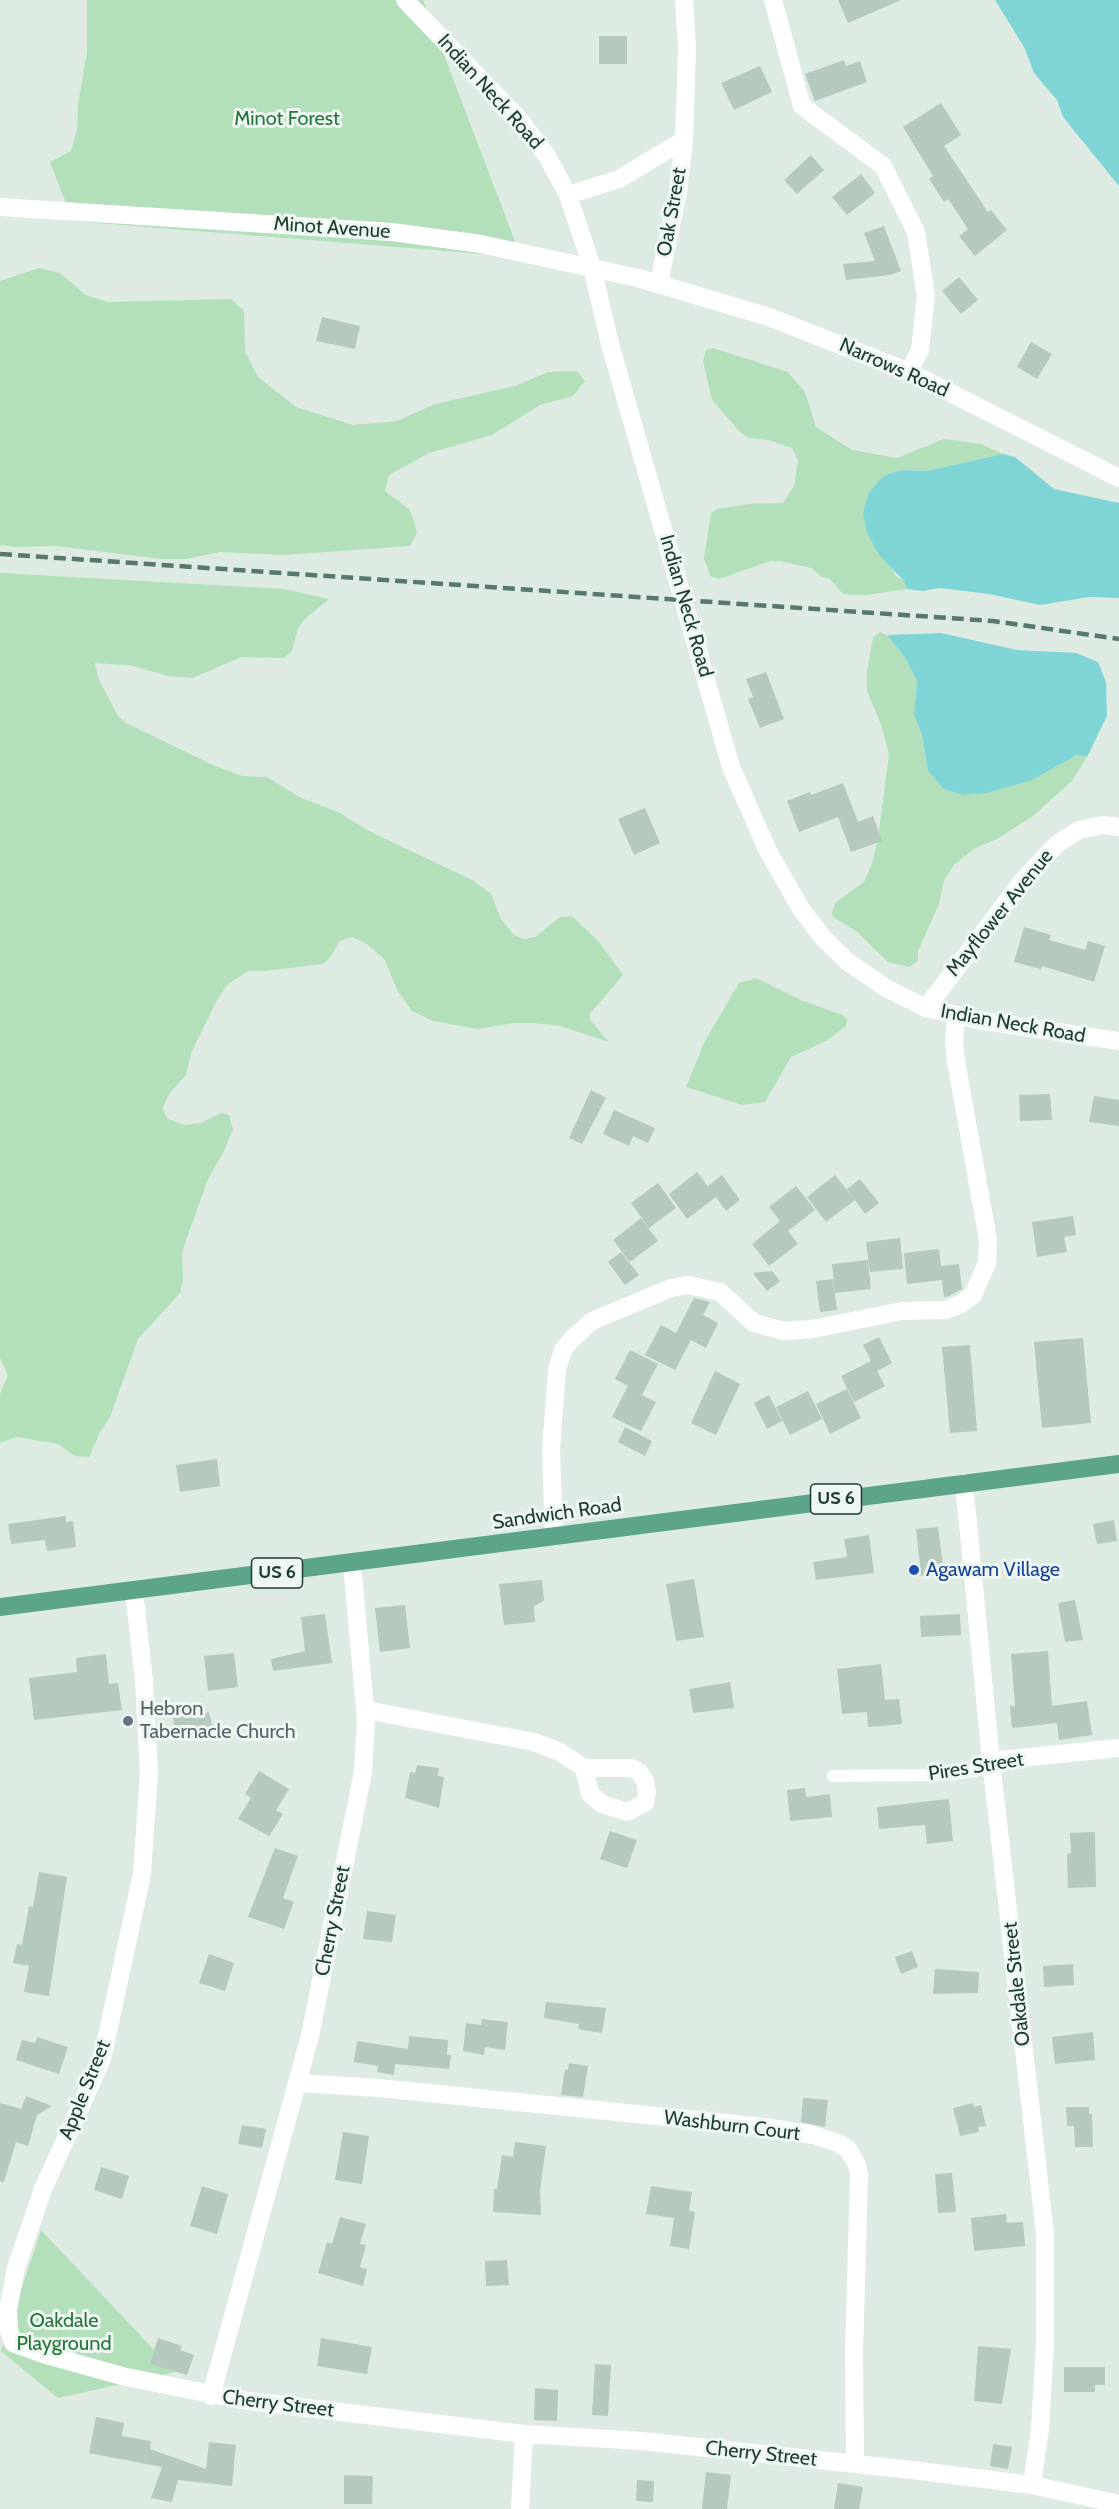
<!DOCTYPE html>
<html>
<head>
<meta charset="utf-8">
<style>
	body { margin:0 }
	canvas { display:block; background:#ddebe3 }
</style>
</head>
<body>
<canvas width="1119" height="2509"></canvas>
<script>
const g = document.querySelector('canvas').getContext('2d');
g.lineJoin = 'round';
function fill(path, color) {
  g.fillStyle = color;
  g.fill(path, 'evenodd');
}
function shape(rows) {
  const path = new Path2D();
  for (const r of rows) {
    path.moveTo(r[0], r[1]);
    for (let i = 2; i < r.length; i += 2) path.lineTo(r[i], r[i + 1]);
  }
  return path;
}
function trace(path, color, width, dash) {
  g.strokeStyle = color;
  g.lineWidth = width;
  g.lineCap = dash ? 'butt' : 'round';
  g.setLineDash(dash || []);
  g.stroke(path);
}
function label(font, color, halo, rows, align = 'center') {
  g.font = font + ' Cabin,sans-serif';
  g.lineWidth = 6;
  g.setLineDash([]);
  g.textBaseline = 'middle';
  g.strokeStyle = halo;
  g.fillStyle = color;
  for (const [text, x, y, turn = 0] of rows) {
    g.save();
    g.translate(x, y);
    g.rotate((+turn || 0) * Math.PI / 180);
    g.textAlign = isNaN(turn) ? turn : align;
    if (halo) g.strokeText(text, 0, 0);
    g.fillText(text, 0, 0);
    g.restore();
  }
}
fill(shape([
	[87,0,423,0,521,257,73,221,50,162,71,151,77,130,78,104,87,52],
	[39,268,60,273,86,295,107,302,231,299,244,311,245,352,258,377,296,407,353,425,397,421,435,404,515,386,548,372,577,371,585,381,573,396,540,405,492,435,429,453,389,475,385,491,409,509,414,521,417,533,410,546,284,555,220,552,186,559,162,559,56,546,15,547,0,545,0,281],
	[713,348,788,372,805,392,816,427,852,450,897,458,944,439,981,444,1003,454,927,471,902,470,888,474,881,478,868,494,863,513,896,576,904,581,907,589,867,595,849,595,842,593,829,578,822,577,811,568,780,561,771,561,719,579,710,576,704,558,711,513,717,509,749,504,783,503,794,486,798,460,792,448,769,440,749,438,741,433,712,400,703,361,706,350],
	[0,573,284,589,329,599,304,620,298,628,292,651,284,658,242,657,192,678,168,676,129,665,95,663,98,678,118,716,126,723,213,765,242,776,267,777,301,798,338,812,369,831,472,880,491,894,501,919,514,935,525,939,535,937,560,917,572,916,600,943,623,975,589,1015,590,1020,609,1042,560,1026,535,1023,513,1023,478,1029,433,1021,412,1011,397,990,385,960,367,944,352,937,340,941,329,959,322,964,265,971,248,971,228,984,217,1000,191,1053,186,1075,169,1094,162,1109,168,1119,184,1125,201,1123,221,1113,229,1115,233,1129,224,1151,208,1179,185,1243,182,1255,183,1281,180,1293,138,1339,110,1417,100,1432,89,1457,75,1456,58,1444,16,1437,0,1443,0,1394,8,1375,0,1358],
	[880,632,887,635,906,659,917,681,914,715,922,735,928,771,1032,780,1077,755,1087,757,1072,781,1033,816,997,839,974,849,954,865,944,880,939,904,918,951,918,961,909,967,888,962,856,931,833,917,832,913,835,903,864,882,872,864,878,838,889,755,882,727,867,691,867,671,873,638],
	[756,978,803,1001,843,1015,847,1019,846,1026,826,1041,791,1057,765,1102,742,1105,686,1087,705,1041,739,983],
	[41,2230,175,2372,58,2398,1,2351]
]), '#b3dfba');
fill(shape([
	[995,0,1119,0,1119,186,1063,117,1057,100,1034,73,1024,47],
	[1003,454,1015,457,1054,489,1119,503,1119,598,1089,597,1040,605,989,594,940,588,922,591,907,589,904,581,880,556,867,533,863,513,868,494,881,478,888,474,902,470,927,471],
	[941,633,1017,650,1076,653,1098,662,1106,682,1107,716,1087,757,1077,755,1032,780,986,793,963,795,944,789,928,771,922,735,914,715,917,681,906,659,887,635]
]), '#7fd4d6');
fill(shape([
	[838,0,901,0,848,23],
	[599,36,627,36,627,64,599,64],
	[844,60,846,66,860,61,867,82,815,101,805,74],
	[760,66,772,92,734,110,721,83],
	[941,103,961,135,944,146,988,212,991,210,1007,230,975,256,959,236,968,229,948,199,944,202,929,179,933,176,903,127],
	[811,155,824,170,797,194,784,180],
	[861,174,875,193,847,215,832,197],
	[884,226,901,271,890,275,846,280,843,264,875,261,864,233],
	[959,277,978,300,961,314,942,291],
	[322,317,360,326,355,349,316,341],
	[1031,342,1052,354,1037,379,1017,367],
	[766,672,784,719,760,728,748,699,753,697,746,679],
	[843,783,858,822,873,816,882,841,851,852,838,817,799,832,787,801,810,792,811,795],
	[645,808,660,843,634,855,618,819],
	[1024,927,1051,935,1049,940,1085,950,1088,941,1105,946,1094,982,1042,966,1041,969,1014,962],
	[591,1090,606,1098,582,1144,569,1138],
	[1050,1094,1052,1120,1020,1121,1019,1095],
	[1094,1096,1119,1100,1119,1126,1089,1122],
	[614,1110,655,1128,648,1143,633,1136,629,1146,603,1134],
	[697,1172,710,1189,708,1186,722,1175,740,1200,726,1211,716,1197,687,1219,669,1194],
	[835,1175,855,1200,826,1222,807,1197],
	[860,1179,879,1203,865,1214,847,1189],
	[658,1183,676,1208,649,1228,631,1203],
	[796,1186,815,1210,788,1231,769,1207],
	[1073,1216,1076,1235,1064,1237,1067,1252,1037,1257,1032,1222],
	[641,1218,658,1241,630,1262,613,1240],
	[780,1221,798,1244,769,1266,752,1244],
	[900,1238,903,1269,870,1272,866,1242],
	[939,1249,941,1266,959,1264,962,1289,949,1296,944,1297,942,1280,907,1284,904,1253],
	[621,1252,639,1275,625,1285,608,1262],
	[868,1260,871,1289,835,1293,832,1264],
	[772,1271,780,1281,767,1291,753,1273],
	[833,1279,837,1310,820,1312,816,1281],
	[694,1298,710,1302,703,1315,718,1323,706,1348,691,1340,675,1370,645,1355,661,1325,676,1333],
	[879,1337,892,1363,877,1371,885,1386,854,1402,841,1376,871,1361,863,1345],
	[1083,1338,1091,1423,1042,1428,1034,1342],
	[970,1345,977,1431,950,1433,942,1347],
	[630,1350,658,1364,642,1395,656,1402,641,1431,612,1417,628,1386,615,1379],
	[715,1371,740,1384,716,1435,691,1423],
	[847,1389,861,1418,830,1434,816,1404],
	[808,1391,822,1419,790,1435,776,1407],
	[769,1395,782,1421,767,1429,754,1403],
	[625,1427,652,1441,645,1456,618,1442],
	[217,1459,220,1486,180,1492,176,1465],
	[66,1516,66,1522,73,1521,76,1547,47,1551,45,1540,11,1544,8,1524],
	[1114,1520,1117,1541,1097,1544,1093,1524],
	[938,1527,944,1573,921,1576,916,1529],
	[869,1535,874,1573,816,1580,813,1562,847,1557,844,1539],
	[694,1579,704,1637,676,1641,666,1584],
	[542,1580,544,1601,534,1606,535,1622,504,1625,499,1584],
	[1075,1600,1083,1640,1065,1642,1058,1603],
	[405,1605,410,1648,380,1652,375,1608],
	[325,1614,332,1663,273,1671,271,1659,305,1651,301,1617],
	[960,1614,961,1635,921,1637,920,1616],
	[1048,1651,1052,1706,1087,1701,1092,1735,1059,1740,1057,1723,1012,1728,1010,1706,1015,1706,1011,1654],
	[234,1653,238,1687,208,1691,204,1656],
	[106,1654,109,1684,118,1683,122,1710,34,1720,29,1678,77,1672,76,1658],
	[881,1664,885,1700,899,1699,902,1724,868,1727,867,1712,842,1714,837,1669],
	[730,1682,734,1708,693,1713,689,1689],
	[209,1712,213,1729,176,1736,173,1718],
	[417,1765,439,1768,438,1776,444,1777,439,1808,405,1798,410,1772,415,1773],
	[259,1771,289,1789,276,1810,283,1814,269,1836,238,1819,251,1798,245,1794],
	[805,1788,806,1797,830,1794,832,1817,790,1821,787,1790],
	[949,1799,953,1841,927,1844,925,1825,879,1829,877,1807],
	[610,1831,637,1840,627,1868,600,1859],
	[1095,1832,1096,1887,1068,1888,1067,1854,1071,1853,1070,1833],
	[275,1848,298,1856,283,1898,294,1902,284,1929,248,1917],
	[39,1872,67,1877,49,1996,24,1992,29,1966,13,1963,17,1944,22,1945,29,1906,33,1907],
	[367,1911,396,1915,392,1942,363,1939],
	[912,1951,918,1967,901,1974,895,1957],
	[209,1954,234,1963,225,1991,199,1983],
	[1073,1964,1074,1985,1044,1987,1043,1966],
	[935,1969,979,1972,978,1993,933,1994],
	[546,2002,606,2008,602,2033,578,2029,579,2024,544,2018],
	[482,2019,508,2022,505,2050,485,2047,484,2055,463,2051,466,2023,481,2025],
	[1093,2032,1095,2060,1055,2064,1052,2037],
	[409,2036,448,2040,447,2055,451,2055,449,2069,395,2064,394,2075,377,2072,378,2066,354,2062,357,2041,408,2049],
	[37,2037,68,2047,59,2074,16,2060,22,2040,35,2043],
	[569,2063,588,2066,583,2097,561,2095,565,2069,568,2070],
	[26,2096,52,2106,37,2115,28,2146,16,2142,4,2182,0,2181,0,2103,21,2109],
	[803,2098,828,2100,825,2127,801,2122],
	[973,2103,974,2107,981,2105,986,2126,978,2127,979,2132,960,2136,953,2108],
	[1066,2107,1089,2107,1089,2114,1092,2114,1093,2147,1075,2147,1074,2126,1067,2126],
	[242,2125,266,2129,262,2148,238,2144],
	[343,2132,369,2136,362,2184,335,2180],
	[515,2142,546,2146,540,2191,541,2215,493,2212,494,2189,497,2189,502,2155,513,2157],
	[101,2167,129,2176,122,2199,94,2190],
	[952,2173,956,2212,938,2213,935,2174],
	[202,2186,228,2194,217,2234,190,2226],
	[651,2186,692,2192,689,2211,695,2212,689,2249,670,2246,674,2218,646,2214],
	[1006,2214,1007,2223,1023,2222,1025,2246,974,2251,971,2218],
	[340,2217,366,2224,360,2244,366,2245,360,2267,367,2269,363,2286,318,2273,327,2242,332,2244],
	[507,2260,509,2285,486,2286,485,2261],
	[158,2338,182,2346,180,2350,194,2355,187,2375,150,2364],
	[321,2338,372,2347,367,2374,317,2366],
	[978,2346,1011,2349,1002,2404,974,2401],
	[595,2364,611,2365,608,2416,592,2415],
	[1064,2367,1105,2367,1105,2385,1095,2385,1095,2392,1064,2392],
	[535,2388,558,2390,557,2421,534,2420],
	[96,2417,124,2423,122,2436,151,2441,150,2449,206,2469,209,2442,236,2445,232,2486,178,2480,172,2502,151,2498,162,2467,89,2453],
	[993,2444,1012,2447,1008,2469,990,2466],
	[706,2472,731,2475,727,2509,702,2509],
	[344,2475,373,2476,372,2504,344,2504],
	[637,2480,654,2481,653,2502,636,2501],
	[838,2483,863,2487,859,2509,834,2509]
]), '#b5c9be');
trace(shape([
	[833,1776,947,1775,979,1770,991,1761]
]), '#fff', 12);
trace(shape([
	[773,0,802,106,883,166,916,232,926,296,920,350,909,372],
	[568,195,619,179,684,140,687,48,684,0],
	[659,283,678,192,684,140],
	[926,1008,1024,879,1057,844,1079,830,1103,825,1119,827],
	[964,1483,991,1761,1045,2234,1045,2344,1040,2428,1032,2485],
	[554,1537,551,1450,557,1369,563,1350,571,1340,592,1321,671,1288,688,1285,720,1292,754,1323,784,1331,813,1329,902,1311,945,1310,961,1304,973,1295,987,1263,988,1240,956,1061,954,1043,956,1016],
	[134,1591,144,1681,149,1773,142,1874,102,2059,43,2189,16,2268,8,2310,9,2330,13,2343,43,2354,122,2376,241,2400,524,2434,642,2441,912,2470,1032,2485,1119,2504],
	[366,1710,534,1742,560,1752,584,1768,632,1768,639,1772,645,1781,647,1792,645,1803,627,1812,602,1804,590,1794,584,1768],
	[991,1761,1119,1748],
	[298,2083,379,2088,765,2127,813,2135,838,2143,848,2149,857,2165,859,2175,854,2353,855,2464],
	[211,2396,310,2036,363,1772,366,1720,352,1563],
	[520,2509,524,2434]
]), '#fff', 18);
trace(shape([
	[405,0,518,118,547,156,568,195,592,267,610,344,731,767,768,851,801,909,824,939,848,962,886,988,926,1008,978,1020,1119,1041],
	[0,207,392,232,481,244,638,278,769,317,909,372,1119,478]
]), '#fff', 18);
trace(shape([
	[0,1607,1119,1464]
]), '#5da589', 18);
trace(shape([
	[0,554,993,621,1119,639]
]), '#57786b', 4.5, [12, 6]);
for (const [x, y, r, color] of [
	[914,1570,6,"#1a4fb4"],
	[128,1721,6,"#6b7280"]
]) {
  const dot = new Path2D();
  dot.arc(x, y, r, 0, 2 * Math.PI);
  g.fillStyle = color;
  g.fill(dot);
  trace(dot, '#eef7f1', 2);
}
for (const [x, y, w] of [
	[836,1499,51],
	[277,1573,51]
]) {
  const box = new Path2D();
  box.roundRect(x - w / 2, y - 15, w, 30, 4.5);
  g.fillStyle = '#eef7f1';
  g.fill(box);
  trace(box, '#1d3c30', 1.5);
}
label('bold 18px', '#1d3c30', null, [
	["US 6",836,1499],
	["US 6",277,1573]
]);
label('20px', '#1d3c30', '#eef7f1', [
	["Indian Neck Road",490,92,48],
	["Oak Street",672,212,-80],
	["Minot Avenue",332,228,4],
	["Narrows Road",894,368,24],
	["Indian Neck Road",686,606,74],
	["Mayflower Avenue",1000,913,-51],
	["Indian Neck Road",1013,1024,10],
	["Sandwich Road",557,1514,-8],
	["Pires Street",976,1767,-9],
	["Cherry Street",333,1921,-79],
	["Oakdale Street",1017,1984,-96],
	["Apple Street",85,2090,-68],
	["Washburn Court",732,2126,7],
	["Cherry Street",278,2404,7],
	["Cherry Street",761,2454,6]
]);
label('20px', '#247639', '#eef7f1', [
	["Minot Forest",287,119],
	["Oakdale",64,2321],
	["Playground",64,2344]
]);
label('20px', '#164399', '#eef7f1', [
	["Agawam Village",926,1570]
], 'left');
label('20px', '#5b616d', '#eef7f1', [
	["Hebron",140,1709],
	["Tabernacle Church",140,1732]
], 'left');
</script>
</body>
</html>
